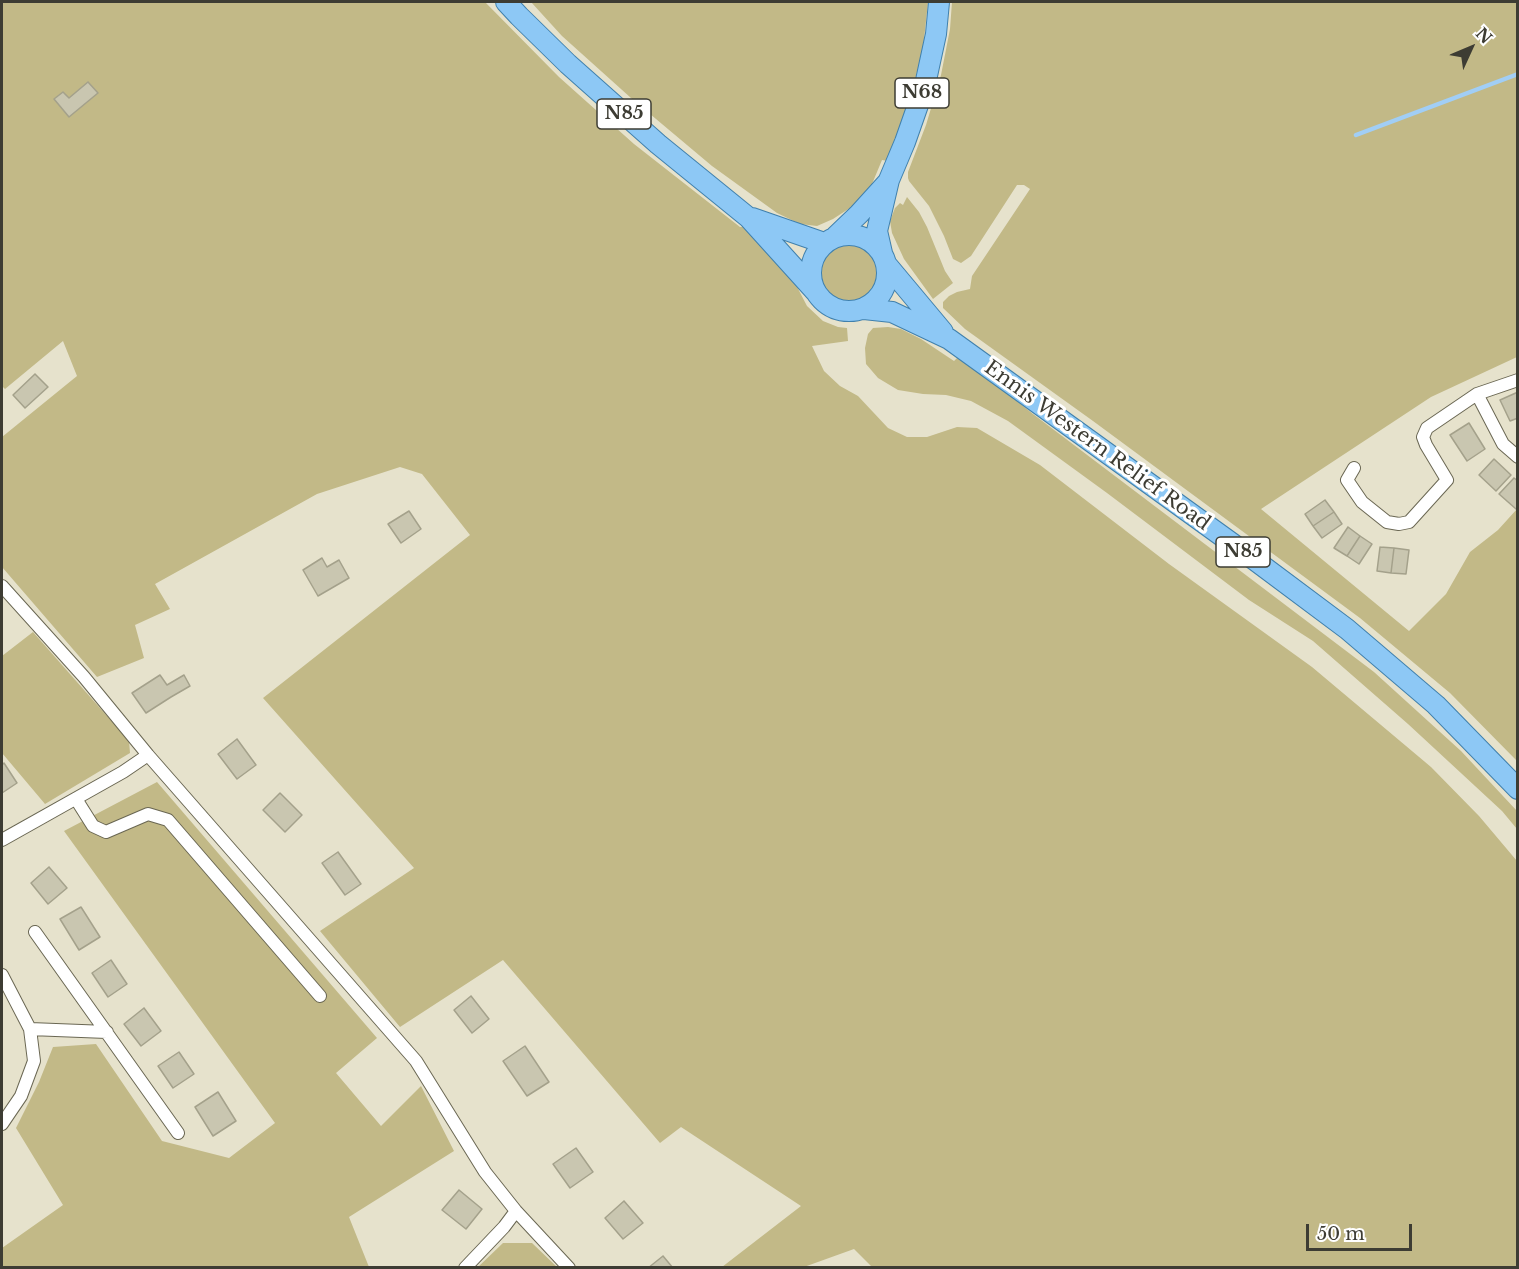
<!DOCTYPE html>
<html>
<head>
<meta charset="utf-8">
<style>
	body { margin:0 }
	#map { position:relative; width:1519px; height:1269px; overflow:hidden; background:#e6e2cc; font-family:"Libre Baskerville",serif }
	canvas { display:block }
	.frame { position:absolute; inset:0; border:3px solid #3d3c33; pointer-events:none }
	.north { position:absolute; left:1441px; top:18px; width:60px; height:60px; -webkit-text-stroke:4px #fff; paint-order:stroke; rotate:46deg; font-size:16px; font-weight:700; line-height:24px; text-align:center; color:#3d3c33 }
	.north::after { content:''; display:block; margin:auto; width:21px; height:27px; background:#3d3c33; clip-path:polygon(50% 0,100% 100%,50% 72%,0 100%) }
	.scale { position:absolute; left:1306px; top:1224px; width:106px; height:27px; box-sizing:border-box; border:3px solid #3d3c33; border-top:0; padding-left:8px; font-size:18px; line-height:21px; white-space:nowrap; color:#3d3c33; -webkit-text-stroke:4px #fff; paint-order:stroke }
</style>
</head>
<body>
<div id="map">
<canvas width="1519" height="1269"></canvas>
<div class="frame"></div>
<div class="north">N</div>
<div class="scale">50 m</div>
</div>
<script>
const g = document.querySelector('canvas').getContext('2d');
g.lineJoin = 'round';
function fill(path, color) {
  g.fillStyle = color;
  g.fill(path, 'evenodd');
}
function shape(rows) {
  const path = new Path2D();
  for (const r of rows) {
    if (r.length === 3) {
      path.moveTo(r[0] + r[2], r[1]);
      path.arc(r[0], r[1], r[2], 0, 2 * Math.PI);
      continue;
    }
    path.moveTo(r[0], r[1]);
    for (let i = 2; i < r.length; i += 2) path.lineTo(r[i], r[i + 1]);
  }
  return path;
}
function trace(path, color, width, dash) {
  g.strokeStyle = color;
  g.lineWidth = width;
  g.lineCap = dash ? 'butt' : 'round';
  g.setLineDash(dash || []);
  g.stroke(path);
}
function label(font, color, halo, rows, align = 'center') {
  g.font = font + ' "Libre Baskerville",serif';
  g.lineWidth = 6;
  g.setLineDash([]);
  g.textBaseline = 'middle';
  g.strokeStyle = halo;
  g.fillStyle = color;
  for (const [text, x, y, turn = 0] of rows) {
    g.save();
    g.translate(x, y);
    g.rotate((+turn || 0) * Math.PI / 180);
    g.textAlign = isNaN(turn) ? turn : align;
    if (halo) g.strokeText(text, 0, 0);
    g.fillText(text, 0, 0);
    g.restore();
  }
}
fill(shape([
	[2,2,485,2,559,77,634,144,740,227,749,227,794,281,807,306,823,321,838,327,847,328,848,341,812,346,824,371,840,386,858,396,888,428,907,437,927,437,957,427,977,428,1040,465,1169,564,1312,667,1431,767,1479,816,1517,861,1517,1267,873,1268,854,1249,804,1267,722,1267,801,1206,681,1127,660,1143,503,960,400,1027,320,931,414,868,263,698,470,535,422,474,400,467,317,494,155,584,170,609,135,625,144,658,97,677,2,567,2,437,77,376,63,341,5,389,2,386],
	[531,2,928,2,923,49,909,102,888,161,882,160,872,184,853,206,833,219,817,226,800,224,777,213,712,166,631,98,562,36],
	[952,2,1517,2,1517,357,1431,397,1261,509,1409,631,1446,594,1470,552,1498,530,1517,509,1517,761,1450,693,1360,618,1093,421,965,329,943,308,943,302,949,296,957,292,970,289,972,276,1030,189,1024,185,1017,185,971,256,961,263,953,259,944,236,929,206,909,181,908,178,908,172,926,125,941,75,950,29],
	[907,197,919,212,927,227,945,271,953,283,933,299,904,259,892,233,890,221,895,208,900,203,903,205],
	[849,273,30],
	[888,327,901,329,921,339,954,361,960,355,1033,414,1374,672,1461,751,1517,811,1517,829,1502,811,1408,724,1313,641,1249,600,1107,493,1008,421,971,401,946,395,923,394,898,390,878,378,866,364,865,348,868,334,873,328],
	[33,632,129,741,130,753,45,804,2,753,2,656],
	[157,782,377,1038,336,1073,381,1126,421,1086,454,1151,349,1217,369,1267,2,1267,2,1248,63,1205,16,1128,39,1082,53,1047,96,1044,162,1141,229,1158,275,1123,64,831],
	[503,1243,532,1243,557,1267,478,1267]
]), '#c2b987');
trace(shape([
	[1356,135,1518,74]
]), '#a1cef5', 4.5);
const building = shape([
	[88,82,98,93,69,117,54,99,63,92,69,98,88,82],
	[35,374,48,387,25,408,13,395,35,374],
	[1518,392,1518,418,1510,421,1500,400,1518,392],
	[1469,423,1485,449,1467,461,1450,435,1469,423],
	[1494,459,1511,475,1496,491,1479,475,1494,459],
	[1514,478,1518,481,1518,508,1516,509,1499,494,1514,478],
	[1325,500,1334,512,1313,526,1305,514,1325,500],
	[409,511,421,529,401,543,388,524,409,511],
	[1334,512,1342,524,1322,538,1313,526,1334,512],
	[1348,527,1360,536,1347,556,1334,548,1348,527],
	[1360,536,1372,544,1359,564,1347,556,1360,536],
	[1380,547,1394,548,1391,573,1377,571,1380,547],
	[1394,548,1409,550,1406,574,1391,573,1394,548],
	[322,558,327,567,339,560,349,578,318,596,303,570,322,558],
	[160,675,167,685,184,675,190,686,171,697,146,713,132,693,160,675],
	[237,739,256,765,237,779,218,754,237,739],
	[4,763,17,783,2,793,2,765,4,763],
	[280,793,302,815,285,832,263,810,280,793],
	[338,852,361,884,345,895,322,863,338,852],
	[49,867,67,888,48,904,31,883,49,867],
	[81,907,100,937,79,950,60,919,81,907],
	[111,960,127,984,108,997,92,973,111,960],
	[471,996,489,1019,472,1033,454,1010,471,996],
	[144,1008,161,1031,141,1046,124,1024,144,1008],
	[525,1046,549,1082,527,1096,503,1061,525,1046],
	[179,1052,194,1074,173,1088,158,1066,179,1052],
	[218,1092,236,1121,213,1136,195,1107,218,1092],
	[576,1148,593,1172,570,1188,553,1164,576,1148],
	[459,1190,482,1209,466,1229,442,1210,459,1190],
	[624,1201,643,1223,623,1239,605,1218,624,1201],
	[663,1256,673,1268,648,1268,663,1256]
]);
fill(building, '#c9c6b0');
trace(building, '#a4a18b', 1.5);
const street = shape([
	[1477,394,1503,444,1518,457],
	[1354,468,1347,480,1362,502,1387,522,1399,524,1409,522,1447,480,1426,445,1423,437,1427,428,1477,394,1518,380],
	[2,586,84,677,148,755,416,1061,485,1172,516,1211,569,1268],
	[76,799,93,826,106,832,148,814,168,820,320,996],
	[2,840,123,772,148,755],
	[35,932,178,1133],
	[2,975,30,1029,34,1061,21,1096,2,1124],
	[30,1029,107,1032],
	[465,1268,504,1227,516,1211]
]);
const primary = shape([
	[506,2,519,16,568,64,658,144,749,218,815,291],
	[752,218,824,243],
	[849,273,38],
	[836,236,859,214,888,182],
	[882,253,877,231,889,180,905,142,925,85,936,34,939,2],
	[887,265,943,332],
	[864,309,892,312,949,339,1244,552,1347,629,1436,705,1518,789]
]);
trace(street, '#6a6753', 14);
trace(primary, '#4080ad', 22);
trace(street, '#fff', 12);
trace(primary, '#8dc8f5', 20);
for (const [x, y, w] of [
	[922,93,54],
	[624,114,54],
	[1243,552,54]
]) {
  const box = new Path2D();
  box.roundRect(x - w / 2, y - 15, w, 30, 4.5);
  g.fillStyle = '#fff';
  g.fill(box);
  trace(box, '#3d3c33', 1.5);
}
label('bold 18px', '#3d3c33', null, [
	["N68",922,93],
	["N85",624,114],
	["N85",1243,552]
]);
label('20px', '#3d3c33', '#fff', [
	["Ennis Western Relief Road",1097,446,36]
]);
</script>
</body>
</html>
